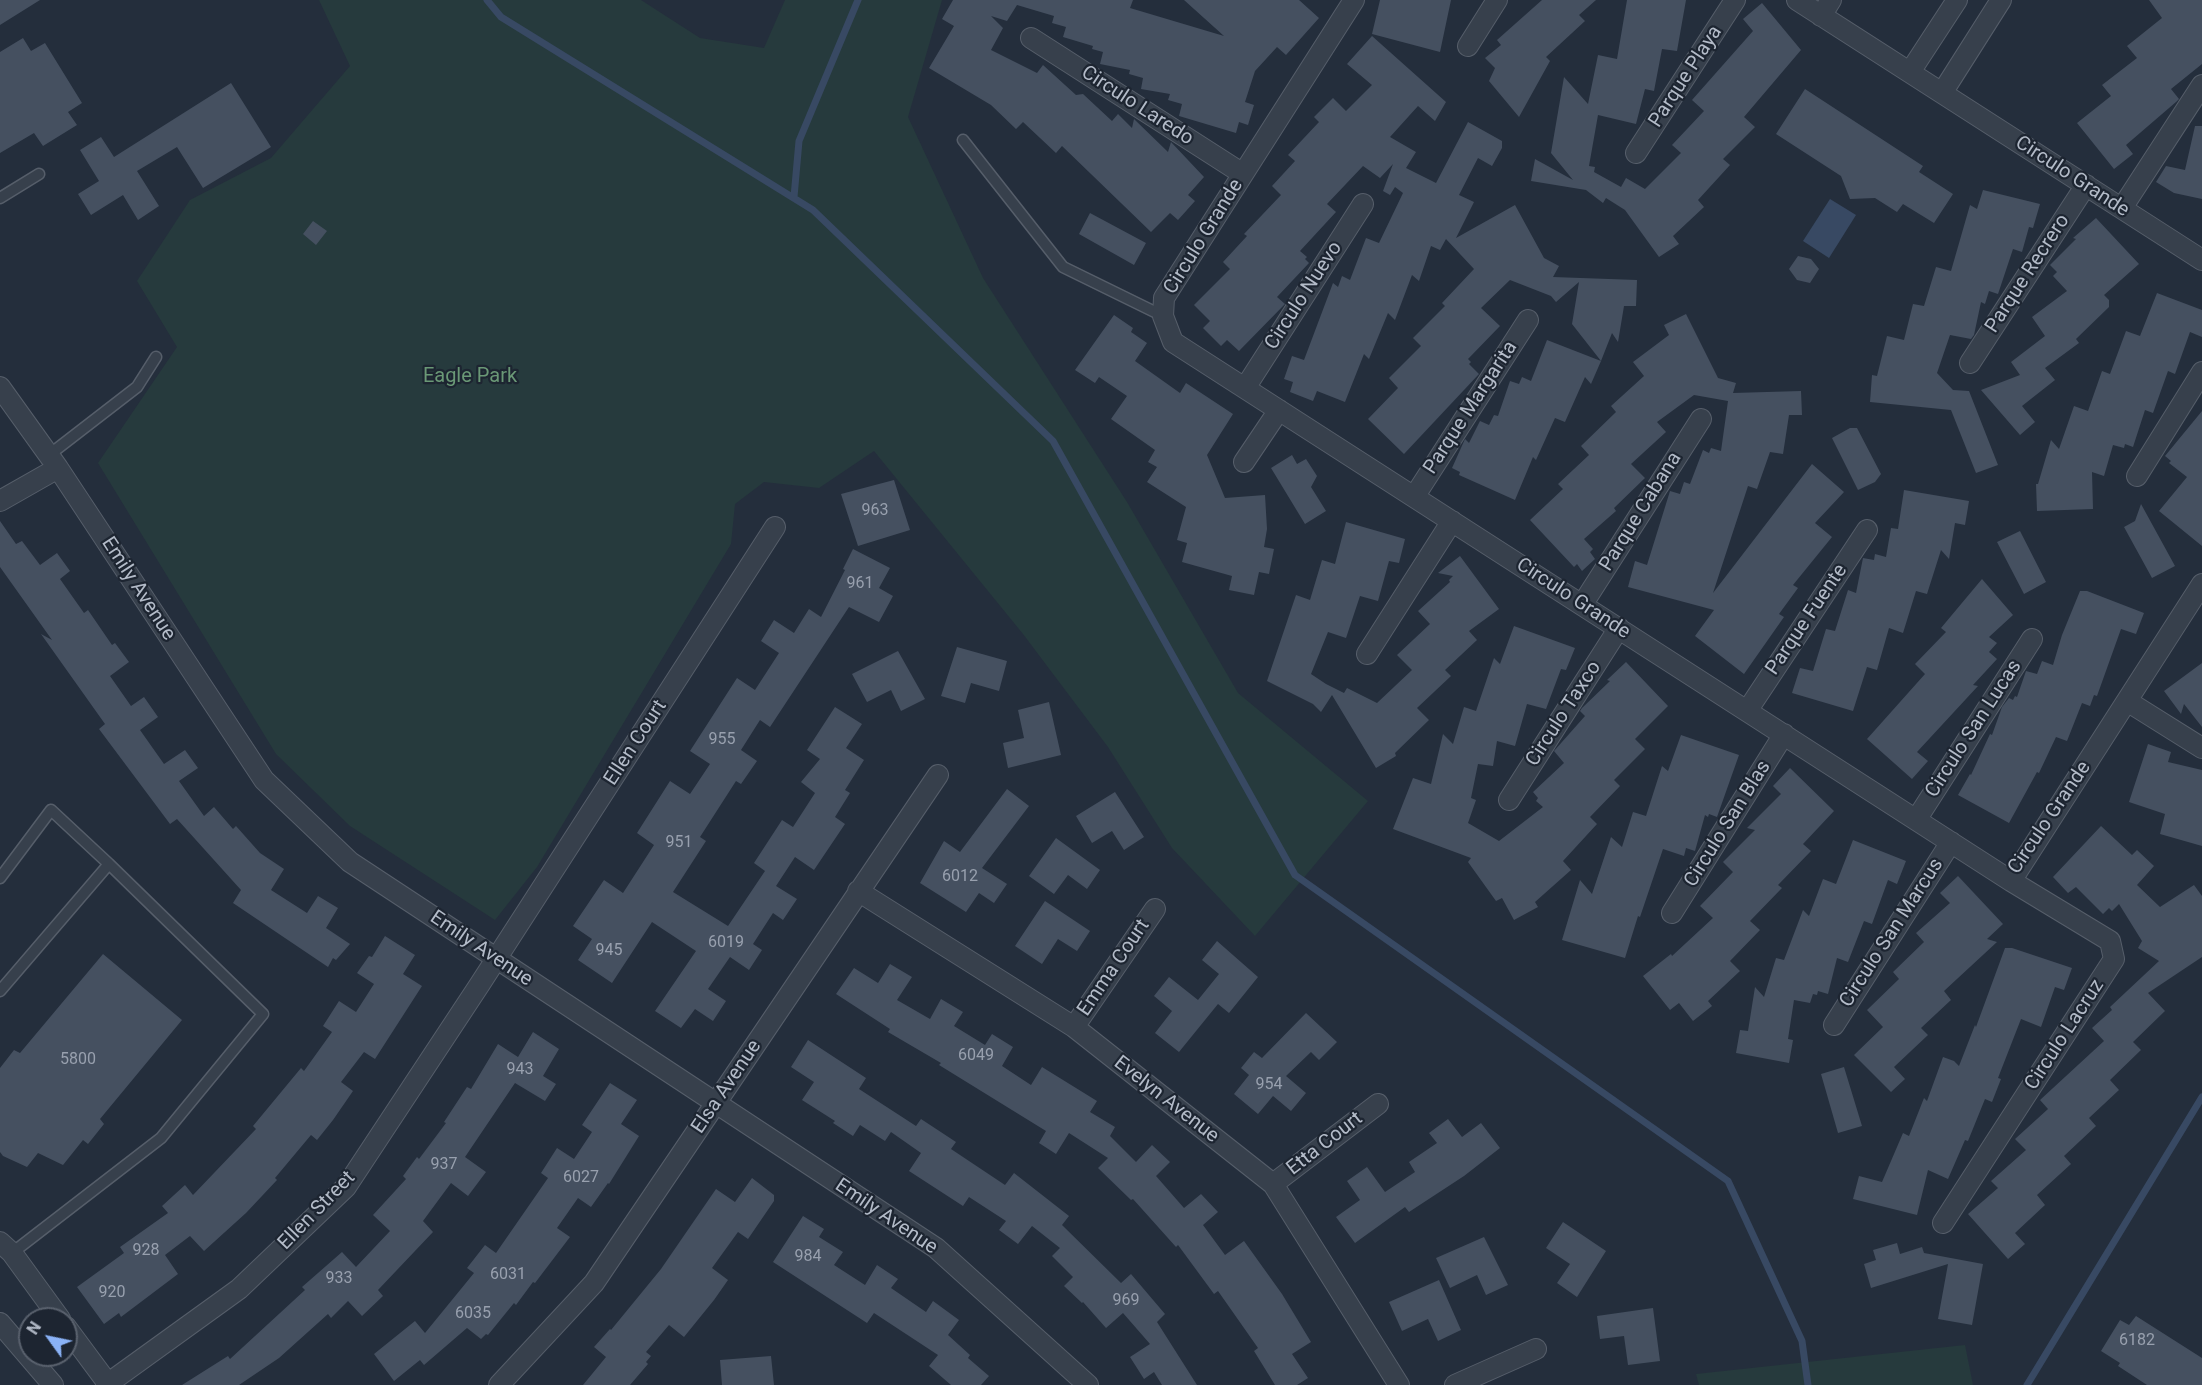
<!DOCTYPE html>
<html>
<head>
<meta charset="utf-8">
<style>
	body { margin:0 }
	#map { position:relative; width:2202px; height:1385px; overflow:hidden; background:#242e3c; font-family:Roboto,sans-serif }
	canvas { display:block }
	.north { position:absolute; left:18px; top:1307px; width:60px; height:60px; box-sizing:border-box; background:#1d2531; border:2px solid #59616d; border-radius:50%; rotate:303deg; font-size:16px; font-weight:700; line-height:24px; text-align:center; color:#b3bbc8 }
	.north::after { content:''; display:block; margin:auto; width:21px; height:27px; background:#8ab2f6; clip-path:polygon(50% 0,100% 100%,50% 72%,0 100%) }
</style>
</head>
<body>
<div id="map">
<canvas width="2202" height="1385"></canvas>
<div class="north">N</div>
</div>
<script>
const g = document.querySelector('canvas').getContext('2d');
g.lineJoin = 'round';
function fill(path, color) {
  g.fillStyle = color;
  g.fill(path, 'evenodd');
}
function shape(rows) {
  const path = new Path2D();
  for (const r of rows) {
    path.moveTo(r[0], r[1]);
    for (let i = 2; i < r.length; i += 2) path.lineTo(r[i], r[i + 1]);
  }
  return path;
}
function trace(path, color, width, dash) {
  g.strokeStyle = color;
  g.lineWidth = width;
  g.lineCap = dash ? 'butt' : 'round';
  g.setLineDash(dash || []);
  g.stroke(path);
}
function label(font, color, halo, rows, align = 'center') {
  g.font = font + ' Roboto,sans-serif';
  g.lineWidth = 4.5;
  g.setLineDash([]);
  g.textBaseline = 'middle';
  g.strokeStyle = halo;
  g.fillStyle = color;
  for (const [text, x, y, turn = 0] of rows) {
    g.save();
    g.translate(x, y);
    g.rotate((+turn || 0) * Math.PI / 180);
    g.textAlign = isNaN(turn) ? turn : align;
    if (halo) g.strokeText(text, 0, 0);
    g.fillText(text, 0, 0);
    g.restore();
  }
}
fill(shape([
	[319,0,641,0,700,38,764,48,785,0,942,0,908,117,983,278,1127,502,1238,693,1368,801,1255,936,1172,848,1108,747,1023,634,874,451,819,488,764,482,735,504,731,544,537,867,495,920,350,826,276,754,98,463,177,347,137,281,190,200,271,158,350,66],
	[1965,1345,1973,1385,1699,1385,1696,1374]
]), '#263a3d');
fill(shape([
	[1830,199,1856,215,1829,258,1803,241]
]), '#384963');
trace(shape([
	[487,0,501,17,813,210,1053,441,1295,875,1728,1181,1802,1341,1808,1385],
	[794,197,799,141,858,0],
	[2027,1385,2202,1097]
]), '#384963', 7);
fill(shape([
	[0,0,40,0,0,25],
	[953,0,1133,0,1130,8,1224,36,1184,0,1299,0,1319,18,1286,55,1277,47,1255,71,1245,102,1254,105,1248,125,1239,122,1236,133,1179,116,1182,104,1168,100,1170,94,1141,89,1143,78,1129,74,1130,70,1100,64,1103,52,1092,49,1093,46,1063,37,1066,27,1052,23,1054,16,1017,5,1007,21,991,16,1003,28,991,50,1037,73,1043,65,1076,95,1083,94,1112,121,1118,114,1132,128,1134,119,1168,152,1171,142,1204,177,1188,195,1195,201,1178,220,1170,213,1151,232,1062,146,1056,153,1023,122,1016,129,991,105,929,68,954,26,942,19],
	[1380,0,1451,0,1440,52,1372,34],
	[1542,0,1596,0,1579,15,1585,21,1546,57,1550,61,1519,117,1489,81,1495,68,1485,58,1501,45,1497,40],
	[1627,0,1686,0,1677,51,1662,49,1654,91,1645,89,1636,124,1598,115,1589,166,1595,167,1594,172,1621,187,1626,178,1645,189,1681,153,1672,145,1704,111,1692,100,1753,31,1743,19,1762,3,1801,50,1744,117,1755,127,1723,159,1730,165,1698,200,1704,207,1673,236,1679,244,1659,257,1625,210,1606,198,1603,203,1586,190,1531,181,1535,159,1573,180,1551,153,1564,77,1588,104,1598,55,1617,59],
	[2149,0,2202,0,2202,64,2171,89,2179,99,2176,102,2126,145,2133,154,2114,169,2077,123,2111,96,2102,85,2137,58,2127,46,2162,18],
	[1372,36,1446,102,1435,121,1418,106,1390,137,1416,152,1406,168,1436,183,1468,122,1502,141,1502,148,1492,166,1478,158,1459,195,1474,202,1456,238,1515,205,1544,258,1559,266,1553,277,1637,280,1636,306,1624,306,1618,342,1612,333,1601,361,1572,324,1579,282,1556,302,1551,296,1510,280,1481,308,1500,326,1468,359,1471,362,1469,364,1479,374,1404,454,1368,419,1398,388,1389,378,1421,346,1413,338,1445,306,1442,303,1474,269,1446,239,1440,250,1431,246,1419,281,1412,275,1395,320,1388,313,1369,359,1364,354,1345,402,1317,391,1313,401,1290,392,1293,382,1284,379,1292,356,1304,360,1333,283,1338,287,1342,276,1350,280,1366,238,1379,243,1403,193,1395,187,1390,195,1383,191,1393,164,1380,178,1363,166,1327,204,1336,212,1300,251,1307,257,1305,259,1309,263,1277,297,1285,304,1239,351,1227,340,1221,346,1203,328,1210,321,1194,305,1230,269,1223,262,1247,236,1244,234,1281,195,1272,186,1295,161,1288,155,1319,122,1314,117,1333,98,1346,111,1372,85,1347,64],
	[23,38,31,51,45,43,82,103,68,112,77,125,43,146,34,133,0,153,0,52],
	[231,83,271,147,203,188,177,147,137,171,159,206,138,220,123,195,91,215,78,194,99,181,80,150,101,137,114,157],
	[1805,89,1923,166,1919,172,1953,194,1934,223,1903,204,1897,212,1875,198,1850,199,1841,176,1776,134],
	[2195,126,2202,126,2202,199,2174,193,2156,182,2166,166,2185,170],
	[1983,190,2040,204,2033,228,2029,227,2022,252,2013,249,1998,294,1989,291,1985,304,1981,302,1974,335,1971,339,1950,335,1937,373,1953,390,1969,391,1998,465,1976,473,1951,410,1870,402,1872,375,1877,376,1887,336,1904,340,1913,304,1924,306,1936,267,1951,271,1970,205,1977,209],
	[1090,213,1146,243,1134,265,1079,234],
	[2096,218,2139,264,2104,295,2109,300,2109,307,2076,339,2079,343,2045,368,2055,380,2022,406,2035,422,2020,435,1981,390,2020,375,2011,362,2045,336,2032,317,2067,291,2053,276,2057,272,2050,265,2076,239,2073,238],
	[313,221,327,231,316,245,303,234],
	[1798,256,1811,259,1819,269,1810,283,1797,280,1789,269],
	[2157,293,2202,310,2202,337,2190,332,2175,374,2168,371,2153,413,2145,410,2133,447,2125,444,2124,448,2113,445,2104,476,2092,472,2093,509,2037,511,2036,484,2038,484,2051,440,2059,449,2074,406,2088,411,2102,371,2110,374,2126,331,2140,336],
	[1686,314,1718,378,1736,383,1733,393,1801,391,1802,415,1789,415,1783,454,1770,452,1757,489,1748,486,1713,593,1812,464,1844,492,1815,523,1832,537,1793,585,1798,588,1779,614,1784,617,1744,674,1695,636,1714,610,1628,587,1635,561,1647,565,1670,491,1680,494,1684,482,1690,484,1703,450,1709,453,1711,448,1721,451,1728,401,1694,395,1657,422,1666,432,1631,464,1645,478,1614,508,1616,511,1584,539,1593,549,1590,552,1595,559,1582,571,1577,564,1574,567,1530,520,1563,489,1558,484,1589,455,1581,446,1616,412,1611,406,1644,376,1633,362,1669,335,1664,325],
	[1114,315,1133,328,1131,332,1147,343,1135,361,1180,393,1186,383,1233,414,1207,455,1225,498,1265,495,1267,529,1264,547,1274,549,1269,574,1259,572,1254,595,1229,590,1232,576,1182,562,1187,543,1177,540,1186,507,1147,482,1157,467,1148,462,1155,450,1111,419,1127,396,1099,377,1095,383,1075,370],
	[1547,340,1601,361,1591,384,1585,377,1565,422,1555,418,1536,460,1533,457,1515,500,1459,475,1460,472,1452,468,1465,439,1469,443,1480,421,1489,425,1494,415,1498,416,1510,381,1519,384,1522,377,1531,381],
	[2202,411,2202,546,2159,511,2187,477,2169,463,2171,461,2165,456],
	[1850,428,1857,428,1881,474,1875,482,1858,490,1832,438],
	[1292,455,1297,464,1306,459,1317,476,1311,487,1326,511,1305,524,1271,468],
	[894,480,910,530,858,546,841,494],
	[1904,490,1969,501,1965,525,1955,523,1949,559,1941,550,1927,594,1916,591,1903,633,1889,628,1877,670,1867,667,1853,711,1792,693,1800,668,1813,671,1826,629,1835,631,1848,590,1856,593,1863,558,1874,560,1875,554,1886,557,1891,528,1898,529],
	[2141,504,2175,566,2152,578,2124,527,2135,521],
	[0,521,16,544,22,541,40,565,57,553,70,571,60,579,84,613,88,610,112,645,115,643,129,662,110,676,131,706,144,697,158,717,140,730,164,764,185,750,198,768,179,781,204,816,214,807,233,829,236,826,260,853,284,869,271,890,307,913,318,896,338,908,326,928,350,944,336,960,333,958,328,967,233,903,241,890,177,819,170,824,99,729,105,724,41,634,52,640,0,567],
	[1346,522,1405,539,1399,563,1389,561,1378,601,1360,596,1346,638,1328,632,1311,674,1326,684,1344,693,1347,688,1377,703,1412,670,1397,655,1430,624,1418,611,1450,582,1449,580,1453,576,1438,573,1460,556,1499,609,1469,631,1477,640,1445,670,1451,676,1417,708,1429,720,1395,753,1396,756,1376,768,1332,695,1321,712,1313,704,1267,681,1296,595,1310,600,1322,560,1335,564],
	[2020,531,2046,582,2024,594,1997,542],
	[853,549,890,568,879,588,893,596,879,622,849,607,770,727,760,720,741,750,757,761,741,784,736,781,700,837,706,841,673,892,728,926,765,871,754,863,782,820,793,827,815,793,801,782,820,759,807,750,835,707,862,724,846,748,864,760,845,790,850,793,835,817,845,824,814,870,795,857,776,886,797,899,783,920,773,913,753,944,762,950,749,970,730,957,708,989,726,1001,713,1021,695,1009,681,1028,655,1011,696,951,652,922,612,983,578,960,592,939,573,926,604,880,623,893,654,845,637,833,670,781,690,794,710,764,690,751,737,678,755,690,779,653,761,641,774,620,794,633,809,609,821,617,845,570,843,569],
	[1982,579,2013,615,1989,637,1997,643,1989,652,1997,659,1973,685,1978,686,1917,752,1928,761,1912,779,1867,739,1925,674,1915,664,1946,632,1941,628],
	[2080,591,2087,591,2144,613,2136,634,2121,629,2097,696,2094,695,2090,706,2082,703,2067,741,2056,737,2039,773,2037,772,2009,823,1958,795,1970,774,1971,775,1990,734,1992,735,2002,707,2009,698,2013,700,2015,696,2017,697,2026,671,2037,674,2042,661,2053,665,2062,635],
	[1514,626,1575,648,1566,670,1561,669,1546,709,1527,704,1515,746,1497,741,1493,766,1478,764,1471,798,1476,800,1468,823,1499,841,1543,807,1536,801,1538,798,1533,792,1564,763,1554,751,1585,716,1580,711,1582,708,1610,681,1607,680,1626,662,1668,706,1635,739,1645,749,1614,780,1620,786,1590,817,1597,824,1563,861,1571,870,1535,902,1538,907,1514,920,1502,898,1496,901,1468,862,1471,858,1393,829,1413,778,1431,784,1443,734,1453,744,1464,707,1476,711,1494,658,1500,664],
	[957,647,1007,661,999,691,971,683,965,703,941,696],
	[898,651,925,699,901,711,891,690,867,702,852,674],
	[2202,663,2202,727,2184,704,2181,714,2164,691],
	[1049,702,1061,755,1008,768,1003,743,1024,738,1018,710],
	[1681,735,1739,755,1717,817,1709,814,1708,817,1705,815,1695,851,1686,848,1684,856,1663,849,1640,917,1638,916,1625,958,1562,940,1580,880,1592,894,1611,837,1622,847,1633,812,1646,816,1662,766,1668,771],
	[2148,744,2171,752,2168,762,2202,770,2202,846,2160,834,2165,814,2129,802],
	[1790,768,1834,811,1803,844,1811,851,1778,885,1782,888,1750,921,1760,930,1730,961,1740,971,1708,1001,1712,1006,1693,1021,1679,1003,1670,1010,1643,976,1671,954,1672,956,1713,918,1700,906,1733,872,1723,862,1755,830,1747,828,1781,794,1773,786],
	[1007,789,1029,806,982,868,1007,884,994,903,979,893,966,912,920,883,944,841,960,852],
	[1115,792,1144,837,1124,850,1112,831,1092,843,1076,816],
	[2101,826,2132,855,2137,850,2154,866,2137,885,2160,907,2194,885,2202,896,2202,957,2148,993,2165,1011,2133,1042,2141,1050,2110,1080,2119,1090,2089,1118,2096,1126,2064,1156,2071,1164,2037,1195,2045,1205,2015,1233,2025,1244,2008,1259,1968,1214,1998,1188,1991,1181,2026,1150,2015,1139,2048,1109,2040,1100,2104,1041,2092,1028,2112,1010,2110,1007,2159,961,2138,948,2142,941,2119,904,2112,911,2109,908,2103,914,2076,887,2068,893,2053,877],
	[1056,838,1100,870,1087,889,1068,875,1054,894,1029,876],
	[1853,840,1906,861,1897,884,1888,880,1872,924,1864,921,1848,962,1837,958,1828,994,1818,991,1817,995,1813,994,1810,1003,1794,1000,1788,1039,1793,1040,1789,1063,1736,1053,1740,1030,1748,1031,1755,987,1764,997,1776,958,1784,960,1803,910,1809,916,1823,879,1836,884],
	[1958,876,2003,924,1987,939,1997,942,1944,991,1951,1000,1921,1028,1928,1035,1894,1067,1905,1079,1891,1092,1854,1055,1883,1027,1867,1010,1899,979,1893,972,1924,942,1916,933,1950,903,1940,893],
	[1045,901,1090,931,1077,951,1058,939,1042,964,1015,946],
	[385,936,415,955,403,974,422,986,375,1059,364,1052,341,1082,353,1091,333,1120,317,1140,311,1135,275,1178,277,1180,246,1213,204,1251,190,1236,165,1255,178,1274,121,1317,119,1313,104,1324,77,1287,124,1253,120,1247,168,1213,162,1206,185,1185,193,1195,256,1129,253,1126,301,1068,304,1071,332,1032,323,1026,339,1001,356,1012,374,984,357,973,369,956,372,957],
	[1217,941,1258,977,1229,1013,1218,1004,1179,1052,1155,1033,1172,1011,1154,996,1169,977,1198,1000,1219,974,1202,960],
	[2005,948,2012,948,2072,968,2064,990,2055,987,2041,1027,2021,1019,1998,1078,2001,1079,1992,1102,1985,1099,1968,1141,1965,1140,1948,1179,1928,1170,1917,1215,1853,1199,1859,1176,1882,1182,1903,1133,1909,1136,1924,1098,1927,1101,1943,1057,1954,1061,1959,1066,1975,1025,1976,1027],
	[103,954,182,1020,100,1119,104,1124,88,1144,83,1140,63,1165,38,1153,27,1167,3,1156,0,1152,0,1068,14,1050,20,1053],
	[890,964,912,977,897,1000,930,1019,941,999,963,1012,954,1026,985,1045,992,1034,1013,1047,1002,1066,1031,1085,1042,1067,1097,1101,1090,1112,1115,1127,1110,1136,1136,1162,1152,1145,1170,1162,1156,1176,1184,1208,1201,1194,1218,1212,1203,1225,1225,1255,1244,1241,1282,1294,1311,1342,1292,1354,1308,1378,1297,1385,1275,1385,1254,1351,1258,1348,1218,1291,1214,1294,1178,1245,1176,1247,1133,1199,1131,1200,1098,1168,1108,1158,1069,1133,1056,1154,1039,1143,1046,1131,939,1065,941,1063,888,1032,890,1029,836,994,854,968,878,983],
	[1306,1013,1337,1042,1319,1060,1311,1052,1286,1076,1306,1093,1291,1111,1273,1096,1258,1114,1234,1094,1249,1075,1241,1068,1254,1052,1262,1058],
	[533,1032,559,1049,543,1076,556,1084,545,1101,515,1083,465,1157,486,1172,468,1196,451,1183,423,1221,433,1232,378,1290,383,1296,362,1316,348,1301,331,1318,328,1314,279,1358,239,1385,182,1385,228,1356,230,1359,305,1290,302,1287,342,1252,356,1267,390,1231,373,1215,406,1179,403,1176,417,1157,419,1159,446,1123,444,1122,467,1087,471,1089,498,1044,518,1057],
	[808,1040,866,1078,859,1089,916,1126,921,1119,956,1142,951,1149,1005,1185,1014,1173,1069,1216,1062,1225,1121,1283,1131,1274,1165,1314,1157,1322,1197,1385,1162,1385,1154,1372,1144,1379,1130,1357,1150,1344,1123,1313,1106,1328,1083,1302,1082,1303,1064,1286,1073,1277,1052,1256,1060,1248,1032,1226,1018,1244,999,1230,1006,1221,969,1197,963,1206,909,1171,921,1153,891,1132,885,1141,860,1125,853,1136,833,1123,835,1121,802,1100,814,1082,791,1067],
	[1844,1067,1862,1126,1838,1133,1821,1074],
	[610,1083,637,1100,621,1124,639,1136,609,1184,608,1183,591,1207,578,1198,557,1228,570,1237,535,1283,533,1282,516,1305,514,1303,488,1335,486,1334,481,1339,467,1328,424,1365,420,1360,394,1381,374,1354,415,1321,425,1333,474,1273,467,1268,485,1245,496,1253,548,1178,541,1173,557,1148,574,1159,592,1132,582,1125],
	[1448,1119,1462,1137,1481,1123,1500,1148,1464,1176,1409,1212,1405,1207,1355,1243,1336,1217,1360,1200,1347,1181,1367,1167,1385,1192,1415,1172,1409,1162,1437,1143,1429,1133],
	[752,1178,774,1195,774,1201,748,1239,738,1232,712,1268,728,1280,714,1300,684,1337,669,1325,646,1352,651,1356,646,1362,648,1364,630,1385,583,1385,606,1357,594,1347,610,1329,611,1330,661,1269,716,1189,735,1202],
	[803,1216,824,1229,819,1237,843,1252,834,1265,865,1285,877,1265,898,1279,891,1288,926,1312,933,1301,959,1320,948,1335,970,1355,968,1358,989,1376,981,1385,951,1385,929,1366,938,1355,874,1313,867,1323,773,1262],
	[1563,1222,1606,1251,1577,1297,1557,1283,1570,1264,1546,1248],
	[1484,1237,1508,1285,1486,1295,1477,1275,1450,1288,1436,1258],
	[1897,1243,1900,1254,1922,1247,1924,1253,1983,1264,1972,1325,1938,1319,1948,1264,1871,1288,1864,1264,1876,1260,1873,1250],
	[1439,1280,1461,1330,1438,1341,1428,1319,1402,1331,1389,1302],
	[1653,1308,1660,1361,1628,1365,1624,1336,1600,1339,1597,1316],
	[2136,1316,2202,1358,2202,1385,2147,1385,2118,1366,2120,1363,2101,1351,2120,1320,2129,1325],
	[771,1356,774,1385,722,1385,720,1360]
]), '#455060');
const service = shape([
	[963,140,1063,267,1163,316],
	[0,198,39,174],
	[49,455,137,387,156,357],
	[0,878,51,810,109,864,263,1014,161,1138,12,1253],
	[0,991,109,864]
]);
const minor = shape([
	[1354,0,1164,298,1163,316,1173,342,2011,881,2110,941,2114,959,1943,1223],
	[1797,0,2202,260],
	[1821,16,1831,0],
	[1031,38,1243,174],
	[1468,46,1497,0],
	[1910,72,1957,0],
	[1942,93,2001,0],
	[1636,153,1735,0],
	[2122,208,2202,85],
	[1970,363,2086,185],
	[0,387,58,468,264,780,350,862,936,1248,1088,1385],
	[1245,388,1363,204],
	[1244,462,1279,410],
	[2137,476,2202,372],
	[1414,497,1528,320],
	[0,501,58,468],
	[1582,605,1701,419],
	[1367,654,1452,521],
	[2127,701,2202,748],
	[1747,711,1867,530],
	[1509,800,1619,628],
	[1916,820,2032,639],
	[2011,881,2202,584],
	[858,891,1074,1027,1273,1184,1399,1385],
	[1672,913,1784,734],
	[1834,1025,1951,842],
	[1074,1027,1155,909],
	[1273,1184,1378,1104],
	[0,1242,12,1253,60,1319],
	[0,1323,53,1385],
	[66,1327,109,1385],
	[106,1385,239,1289,346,1187,480,984,775,527],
	[499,1385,594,1283,938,775],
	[1455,1385,1536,1349]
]);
trace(service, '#565e6a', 13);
trace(minor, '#565e6a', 22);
trace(service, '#37404c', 10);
trace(minor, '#37404c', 20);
label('16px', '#98a0ae', null, [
	["963",875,511],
	["961",860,584],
	["955",722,740],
	["951",679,843],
	["6012",960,877],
	["6019",726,943],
	["945",609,951],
	["6049",976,1056],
	["5800",78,1060],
	["943",520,1070],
	["954",1269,1085],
	["937",444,1165],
	["6027",581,1178],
	["928",146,1251],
	["984",808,1257],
	["6031",508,1275],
	["933",339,1279],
	["920",112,1293],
	["969",1126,1301],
	["6035",473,1314],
	["6182",2137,1341]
]);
label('20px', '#b3bbc8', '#1d2531', [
	["Parque Playa",1686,77,-57],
	["Circulo Laredo",1137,106,33],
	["Circulo Grande",2072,177,33],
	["Circulo Grande",1204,237,-58],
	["Parque Recrero",2028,274,-57],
	["Circulo Nuevo",1304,296,-57],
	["Parque Margarita",1471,408,-57],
	["Parque Cabana",1641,512,-58],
	["Emily Avenue",138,589,57],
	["Circulo Grande",1573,599,33],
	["Parque Fuente",1807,620,-56],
	["Circulo Taxco",1564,714,-57],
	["Circulo San Lucas",1974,729,-57],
	["Ellen Court",636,743,-57],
	["Circulo Grande",2050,818,-56],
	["Circulo San Blas",1728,824,-58],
	["Circulo San Marcus",1892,933,-57],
	["Emily Avenue",481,949,34],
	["Emma Court",1114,968,-56],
	["Circulo Lacruz",2065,1035,-57],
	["Elsa Avenue",727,1087,-56],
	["Evelyn Avenue",1166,1100,38],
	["Etta Court",1325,1144,-38],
	["Ellen Street",317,1211,-46],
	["Emily Avenue",886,1217,34]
]);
label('20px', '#6a9876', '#1d2531', [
	["Eagle Park",470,377]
]);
</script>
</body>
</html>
